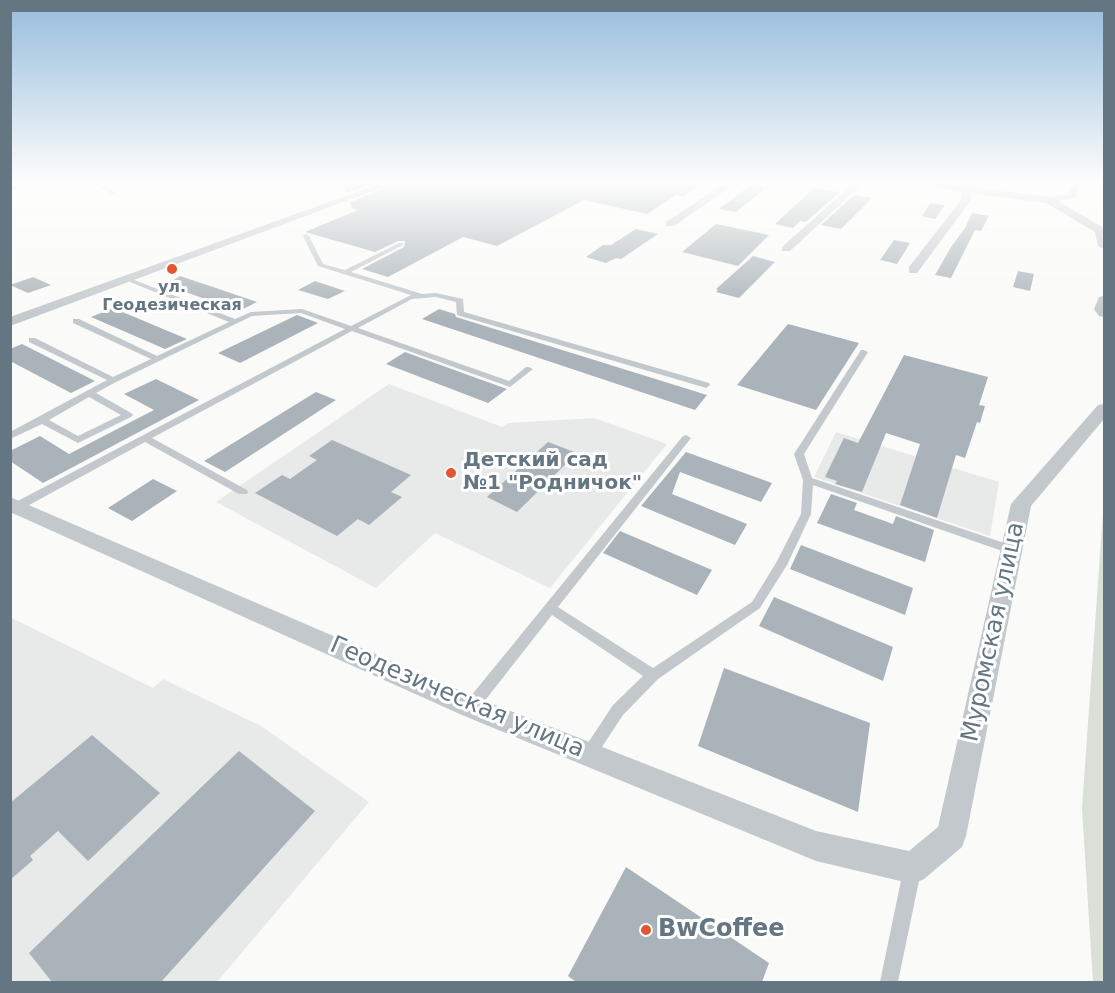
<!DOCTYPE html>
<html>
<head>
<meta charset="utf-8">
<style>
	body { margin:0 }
	#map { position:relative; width:1115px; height:993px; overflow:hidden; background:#fafaf8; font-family:"DejaVu Sans",sans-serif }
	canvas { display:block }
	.frame { position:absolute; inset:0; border:12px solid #657683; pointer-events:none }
</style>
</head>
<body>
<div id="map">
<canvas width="1115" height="993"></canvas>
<div class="frame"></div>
</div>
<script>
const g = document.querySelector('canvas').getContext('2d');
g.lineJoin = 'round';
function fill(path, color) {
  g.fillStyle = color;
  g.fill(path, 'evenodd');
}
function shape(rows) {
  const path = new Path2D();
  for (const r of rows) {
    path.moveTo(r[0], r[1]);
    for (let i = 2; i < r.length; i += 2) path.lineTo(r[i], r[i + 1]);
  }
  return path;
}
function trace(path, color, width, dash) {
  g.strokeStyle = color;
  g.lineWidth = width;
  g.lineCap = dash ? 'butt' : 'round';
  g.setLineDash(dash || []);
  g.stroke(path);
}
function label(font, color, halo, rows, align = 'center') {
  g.font = font + ' "DejaVu Sans",sans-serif';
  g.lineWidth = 6;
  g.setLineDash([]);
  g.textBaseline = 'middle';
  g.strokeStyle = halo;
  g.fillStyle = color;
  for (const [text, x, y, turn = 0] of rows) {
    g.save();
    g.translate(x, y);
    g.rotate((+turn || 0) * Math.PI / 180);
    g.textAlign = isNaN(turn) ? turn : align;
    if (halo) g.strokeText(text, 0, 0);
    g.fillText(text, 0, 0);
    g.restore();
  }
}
fill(shape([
	[389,384,502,427,508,423,594,418,667,444,550,588,435,533,376,588,216,502],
	[836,432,999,482,990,536,814,477],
	[10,617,153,688,163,679,261,726,369,802,217,982,11,982]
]), '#e8e9e9');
fill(shape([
	[1104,498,1104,982,1093,982,1082,808]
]), '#dadfd7');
fill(shape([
	[341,181,381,181,346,193],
	[402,181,496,181,526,188,526,181,705,181,684,196,676,195,647,214,584,200,497,246,463,237,388,277,362,269,404,247,405,241,398,241,375,252,305,232,358,210,352,208,350,202],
	[756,181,765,189,736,212,719,209],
	[814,188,840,192,806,222,800,221,793,228,775,224],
	[854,195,872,198,841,229,821,225],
	[930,203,945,205,935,219,922,216],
	[972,213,989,216,981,231,975,230,951,278,935,275,951,247,965,228],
	[716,224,769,235,738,266,682,252],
	[636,229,658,234,621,259,616,258,606,263,586,257,603,245,611,245],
	[894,240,910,243,897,264,880,260],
	[753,256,775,262,739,298,716,292,718,290,716,289],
	[1018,271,1034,274,1030,291,1013,287],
	[180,276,216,288,257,302,239,311,166,285],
	[33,277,51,285,28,293,10,285],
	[315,281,345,291,328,299,298,290],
	[113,308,187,339,165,349,91,317],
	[439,309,455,314,456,317,707,395,695,410,422,319],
	[297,315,318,323,240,363,218,353],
	[788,324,859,343,816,410,737,385],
	[22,344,95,381,71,393,10,361,10,349],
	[405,352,468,375,507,389,488,403,386,364],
	[904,355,988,377,979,405,985,406,980,423,977,422,965,458,956,455,937,518,900,505,920,444,886,433,862,492,835,484,837,481,825,477,844,438,858,443],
	[156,379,199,400,43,483,10,461,10,451,40,436,69,454,154,410,124,394],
	[316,392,336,400,225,472,204,461],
	[332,440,411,475,391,492,402,497,369,525,358,519,337,536,255,493,282,475,290,479,317,460,309,456],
	[548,442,577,453,517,512,487,497],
	[686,452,772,483,761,502,680,472,672,494,747,524,735,545,641,506],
	[153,479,177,491,132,521,108,508],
	[831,494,857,503,854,510,893,524,896,516,934,530,925,562,817,523],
	[620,531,712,570,697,595,603,553],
	[801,545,913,588,905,615,790,569],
	[774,597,893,647,883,681,759,626],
	[724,668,870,723,858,812,698,746],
	[92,735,160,793,88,861,58,831,30,856,33,860,10,880,10,803],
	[239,751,315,811,161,982,52,982,29,953],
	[626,867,769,963,762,982,576,982,568,976]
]), '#aab3b9');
fill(shape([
	[40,181,48,181,10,190,10,187,40,181],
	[89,181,94,181,117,193,112,194,89,181],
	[306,234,309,236,323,264,345,270,399,243,403,243,403,245,351,272,422,294,436,293,463,299,464,312,709,383,710,385,706,388,703,387,457,315,456,302,436,297,412,299,358,328,509,381,526,367,529,367,533,369,510,387,352,331,152,438,247,490,248,492,247,494,239,494,145,442,20,510,12,510,11,507,12,504,345,329,301,313,252,316,116,382,96,393,131,413,133,415,131,417,78,443,42,424,10,439,10,432,107,380,29,342,29,338,35,338,113,377,151,359,73,323,73,319,79,319,157,356,229,322,125,280,125,278,129,278,235,319,251,312,302,309,351,326,411,295,318,266,303,236,306,234],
	[89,397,121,415,78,436,49,420,89,397],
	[861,350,864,350,868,352,804,454,812,478,1016,547,1018,550,1016,553,1008,553,813,485,811,514,787,565,760,608,658,679,623,715,594,759,589,761,584,759,582,754,584,749,613,705,643,676,552,615,476,712,471,713,466,712,464,707,466,702,683,436,686,435,691,438,558,607,653,668,752,602,776,563,801,514,803,480,794,454,861,350],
	[912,862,918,865,921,871,898,982,880,982,903,871,906,865,912,862]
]), '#c3c8cc');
fill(shape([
	[387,181,400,181,10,326,10,317,387,181],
	[728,181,739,181,674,226,666,226,666,222,728,181],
	[856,181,866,181,790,251,782,251,782,247,856,181],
	[909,181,929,181,1049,197,1068,194,1074,181,1082,181,1075,198,1058,201,1104,228,1104,249,1098,246,1095,232,1046,203,971,193,971,200,917,273,909,273,909,267,961,200,962,192,909,181],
	[1104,296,1104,317,1099,316,1094,309,1099,297,1104,296],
	[1104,404,1104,419,1031,506,966,836,962,847,924,879,913,884,816,861,462,715,10,512,10,497,480,699,816,831,909,851,938,827,1011,504,1098,405,1104,404]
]), '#c3c8cc');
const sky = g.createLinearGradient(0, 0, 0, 320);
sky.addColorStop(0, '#96bcdc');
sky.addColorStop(0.57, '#fdfdfc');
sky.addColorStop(1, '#fdfdfc00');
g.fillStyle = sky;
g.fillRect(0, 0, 1115, 320);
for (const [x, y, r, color] of [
	[172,269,6,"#e4572e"],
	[451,473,6,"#e4572e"],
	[646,930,6,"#e4572e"]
]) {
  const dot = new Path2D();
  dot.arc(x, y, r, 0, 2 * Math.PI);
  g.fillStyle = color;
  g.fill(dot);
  trace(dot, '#fff', 2);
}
label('bold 16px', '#657683', '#fff', [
	["ул.",172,288],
	["Геодезическая",172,306]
]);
label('bold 20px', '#657683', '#fff', [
	["Детский сад",463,461],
	["№1 \"Родничок\"",463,484]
], 'left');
label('24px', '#657683', '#fff', [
	["Муромская улица",994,632,-78],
	["Геодезическая улица",457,698,23]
]);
label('bold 24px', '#657683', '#fff', [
	["BwCoffee",658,930]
], 'left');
</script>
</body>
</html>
